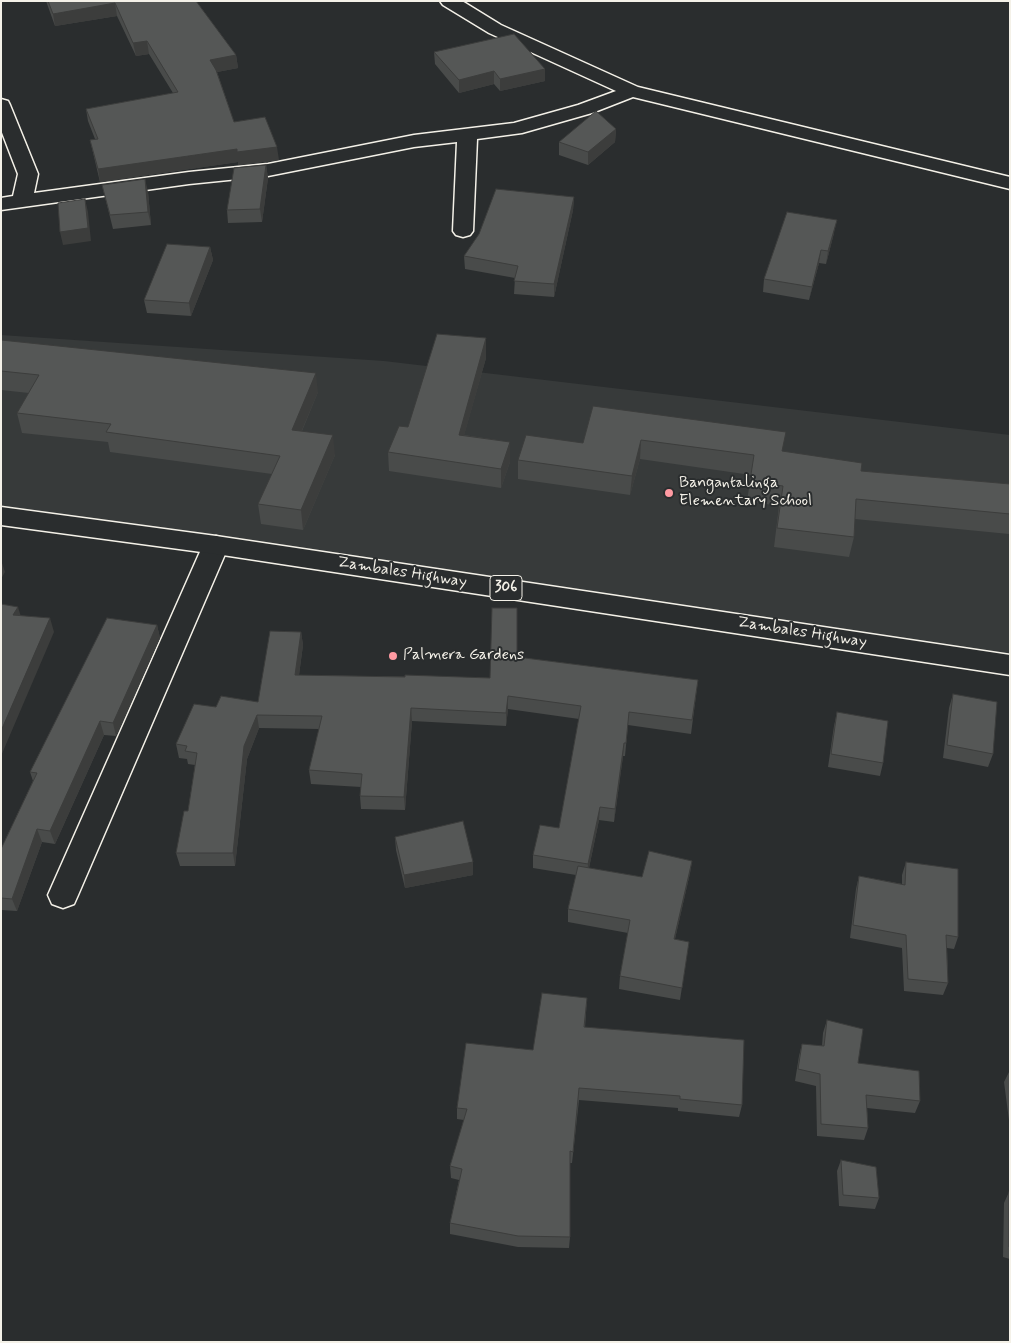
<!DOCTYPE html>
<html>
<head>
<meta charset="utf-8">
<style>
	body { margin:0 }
	#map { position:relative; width:1011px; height:1343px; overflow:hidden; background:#2a2d2e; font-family:Mynerve,sans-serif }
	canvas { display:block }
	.frame { position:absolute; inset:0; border:2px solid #f4f1e8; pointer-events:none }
</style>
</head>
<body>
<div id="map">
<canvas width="1011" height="1343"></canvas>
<div class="frame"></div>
</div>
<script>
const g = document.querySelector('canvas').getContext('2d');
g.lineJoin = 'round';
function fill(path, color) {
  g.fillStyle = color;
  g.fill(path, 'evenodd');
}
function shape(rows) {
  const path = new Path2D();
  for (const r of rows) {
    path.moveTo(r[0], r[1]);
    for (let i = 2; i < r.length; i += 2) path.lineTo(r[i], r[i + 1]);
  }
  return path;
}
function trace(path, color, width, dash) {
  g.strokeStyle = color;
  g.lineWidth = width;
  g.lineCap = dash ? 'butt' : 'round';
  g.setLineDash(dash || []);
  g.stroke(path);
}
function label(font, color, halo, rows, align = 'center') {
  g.font = font + ' Mynerve,sans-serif';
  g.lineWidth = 4;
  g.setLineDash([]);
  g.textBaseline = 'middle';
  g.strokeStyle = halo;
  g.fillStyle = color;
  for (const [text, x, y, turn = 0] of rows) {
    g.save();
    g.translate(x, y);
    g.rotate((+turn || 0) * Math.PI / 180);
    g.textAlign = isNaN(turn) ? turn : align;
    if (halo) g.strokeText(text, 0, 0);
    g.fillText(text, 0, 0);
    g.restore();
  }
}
fill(shape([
	[1,335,384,361,1010,435,1010,656,1,510]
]), '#373a3a');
const street = shape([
	[440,1,462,1,501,25,638,87,1010,177,1010,189,633,97,592,113,522,133,477,139,473,231,470,235,463,237,456,235,453,231,457,142,414,147,268,176,189,184,1,210,1,198,13,196,18,174,1,130,1,99,8,101,10,105,38,174,34,193,189,172,268,164,414,135,514,123,578,105,616,91,489,33,443,5,440,1],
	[216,536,225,539,229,545,78,895,74,904,63,908,52,904,48,895,203,545,207,539,216,536]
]);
const primary = shape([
	[1,507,216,536,1010,655,1010,675,216,554,1,525,1,507]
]);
trace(street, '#f4f1e8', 3);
trace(primary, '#f4f1e8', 3);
fill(street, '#2a2d2e');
fill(primary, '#2a2d2e');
fill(shape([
	[46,1,196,1,236,55,238,68,217,72,234,122,279,160,238,165,238,162,100,182,90,140,95,139,88,121,86,109,173,93,149,54,136,56,117,16,55,26],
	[434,52,545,69,545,81,500,91,494,84,459,93,435,64],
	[616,129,615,142,588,165,559,155,559,142],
	[266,165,268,178,262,222,228,223,227,210],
	[102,185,148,192,151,225,113,229],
	[574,197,573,210,554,297,514,294,515,278,465,269,464,256],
	[834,233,826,264,819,263,809,300,763,292,764,279],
	[210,247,213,260,191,316,147,313,144,300],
	[486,338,486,358,464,435,510,442,510,462,501,488,389,471,388,452,408,427],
	[1,340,318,392,302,431,335,455,303,530,261,524,258,504,272,474,110,452,108,442,22,433,17,413,29,393,1,390],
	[593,406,861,471,1010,484,1010,530,1009,534,855,519,854,537,849,557,774,547,779,506,747,501,751,475,640,459,630,495,518,479,518,460,583,443],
	[157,625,160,638,116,736,104,735,55,844,42,842,17,911,1,910,1,849,33,781,30,772],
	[301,632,303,645,299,675,490,678,517,657,698,680,691,734,628,725,625,756,623,756,614,822,599,820,589,868,642,877,692,861,690,873,675,939,689,942,680,1000,619,989,620,976,628,933,568,922,568,909,576,875,533,868,533,855,559,828,579,719,508,709,506,726,412,721,405,810,361,809,360,796,361,787,311,784,309,770,319,729,259,728,247,759,235,866,180,866,176,853,188,811,195,765,188,764,187,759,179,758,176,744,216,707,258,702],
	[953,694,993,754,988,767,943,758,949,708],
	[837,712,883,763,880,776,828,767,834,726],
	[395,837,473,875,405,888,396,850],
	[906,862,958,937,954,949,947,948,948,983,943,995,904,991,902,948,850,938,856,889,859,876,902,884,902,875],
	[587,998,585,1028,742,1105,739,1117,678,1111,678,1108,579,1100,572,1163,570,1163,570,1237,569,1248,518,1247,450,1234,450,1223,459,1180,451,1178,450,1166,464,1120,457,1119,457,1108,533,1050],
	[827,1020,858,1063,920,1101,915,1113,867,1108,868,1128,864,1140,817,1136,816,1086,795,1081,799,1056,802,1044,822,1046,823,1033],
	[1010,1070,1010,1128,1004,1082],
	[841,1160,879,1198,875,1209,839,1206,837,1171],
	[1009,1192,1010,1192,1010,1259,1003,1257,1004,1203]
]), '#494b4a');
fill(shape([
	[115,3,117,16,55,26,53,14],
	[147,41,149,54,136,56,133,43],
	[236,55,238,68,212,73,210,60],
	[545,69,545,81,500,91,500,79],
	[494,71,494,84,459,93,459,80],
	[616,129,615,142,588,165,588,152],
	[277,147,279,160,238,165,238,162,100,182,98,169,237,149],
	[266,165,268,178,262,222,260,209],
	[145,179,148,192,151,225,148,212],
	[574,197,573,210,554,297,554,284],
	[85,199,88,212,91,241,63,245,60,232],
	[837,220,834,233,826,264,828,251],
	[210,247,213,260,191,316,189,303],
	[821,250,819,263,809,300,812,287],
	[486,338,486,358,459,454,459,435],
	[316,373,318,392,294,449,292,430],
	[333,435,335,455,303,530,301,510],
	[641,440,640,459,630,495,632,476],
	[510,442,510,462,501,488,501,469],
	[1,560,5,572,1,579],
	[18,607,22,620,13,615],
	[50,618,54,632,1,756,1,731],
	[157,625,160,638,116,736,113,723],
	[301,632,303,645,297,689,295,675],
	[508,696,508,709,506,726,506,713],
	[411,708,412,721,405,810,404,797],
	[257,715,259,728,247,759,235,866,233,853,244,746],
	[100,721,104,735,55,844,50,831],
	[624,743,623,756,614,822,615,809],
	[600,807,599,820,587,877,588,864],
	[37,829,42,842,17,911,12,899],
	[692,861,690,873,672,951,674,939],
	[473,862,473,875,405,888,404,875]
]), '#3c3d3c');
const building = shape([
	[48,1,196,1,236,55,210,60,216,70,234,122,265,117,277,147,237,152,237,149,98,169,90,140,98,139,86,109,178,92,147,41,133,43,115,3,53,14,48,1],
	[514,34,545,69,500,79,494,71,459,80,434,52,514,34],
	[596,111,616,129,588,152,559,142,596,111],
	[266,165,260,209,227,210,234,168,266,165],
	[145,179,148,212,110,215,102,185,145,179],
	[496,189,574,197,554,284,514,281,518,266,464,256,479,234,496,189],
	[85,199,88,228,60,232,58,203,85,199],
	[787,212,837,220,828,251,821,250,812,287,764,279,787,212],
	[167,244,210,247,189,303,144,300,167,244],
	[437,334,486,338,459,435,510,442,501,469,388,452,399,426,408,427,437,334],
	[1,340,316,373,292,430,333,435,301,510,258,504,280,456,106,432,111,424,17,413,39,375,1,371,1,340],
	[593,406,786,432,782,451,862,463,861,471,1010,484,1010,514,856,499,854,537,777,528,783,486,750,481,754,455,641,440,632,476,518,460,526,435,583,443,593,406],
	[1,604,18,607,13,615,50,618,1,731,1,604],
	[492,608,517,608,517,657,698,680,692,720,629,712,626,743,624,743,615,809,600,807,588,864,533,855,540,825,559,828,581,706,508,696,506,713,411,708,404,797,360,796,362,774,309,770,322,716,257,715,244,746,233,853,176,853,184,811,188,811,197,753,185,751,187,746,176,744,194,704,216,707,221,696,258,702,270,631,301,632,295,675,405,677,405,675,490,678,492,608],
	[107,618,157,625,113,723,100,721,50,831,37,829,12,899,1,898,1,849,37,773,30,772,107,618],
	[953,694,997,702,993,754,947,745,953,694],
	[837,712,888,721,883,763,831,754,837,712],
	[463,821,473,862,404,875,395,837,463,821],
	[649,851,692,861,674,939,689,942,682,988,620,976,630,920,568,909,578,866,642,877,649,851],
	[906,862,958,869,958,937,946,935,948,983,908,979,906,935,853,925,859,876,905,885,906,862],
	[542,993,587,998,584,1027,744,1040,742,1105,680,1099,680,1096,579,1088,573,1152,570,1151,570,1237,518,1236,450,1223,462,1169,450,1166,467,1109,457,1108,466,1043,533,1050,542,993],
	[827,1020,863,1029,858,1063,919,1071,920,1101,866,1095,868,1128,821,1124,820,1074,798,1069,802,1044,824,1046,827,1020],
	[841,1160,876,1167,879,1198,843,1195,841,1160],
	[1009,1192,1010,1192,1010,1247,1009,1247,1009,1192]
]);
fill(building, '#555756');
trace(building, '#3c3d3c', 1);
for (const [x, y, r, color] of [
	[669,493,5,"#ff9aa2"],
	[393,656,5,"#ff9aa2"]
]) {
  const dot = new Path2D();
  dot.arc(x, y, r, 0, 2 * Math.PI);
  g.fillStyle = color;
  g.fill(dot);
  trace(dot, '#2a2d2e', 2);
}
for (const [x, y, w] of [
	[506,588,32]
]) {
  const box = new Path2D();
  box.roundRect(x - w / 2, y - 12.5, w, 25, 4);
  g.fillStyle = '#2a2d2e';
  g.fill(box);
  trace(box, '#f4f1e8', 1);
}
label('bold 15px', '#f4f1e8', null, [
	["306",506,588]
]);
label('16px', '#f4f1e8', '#2a2d2e', [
	["Bangantalinga",679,484],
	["Elementary School",679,502],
	["Palmera Gardens",403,656]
], 'left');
label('16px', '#f4f1e8', '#2a2d2e', [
	["Zambales Highway",402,573,9],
	["Zambales Highway",802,633,9]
]);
</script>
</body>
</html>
